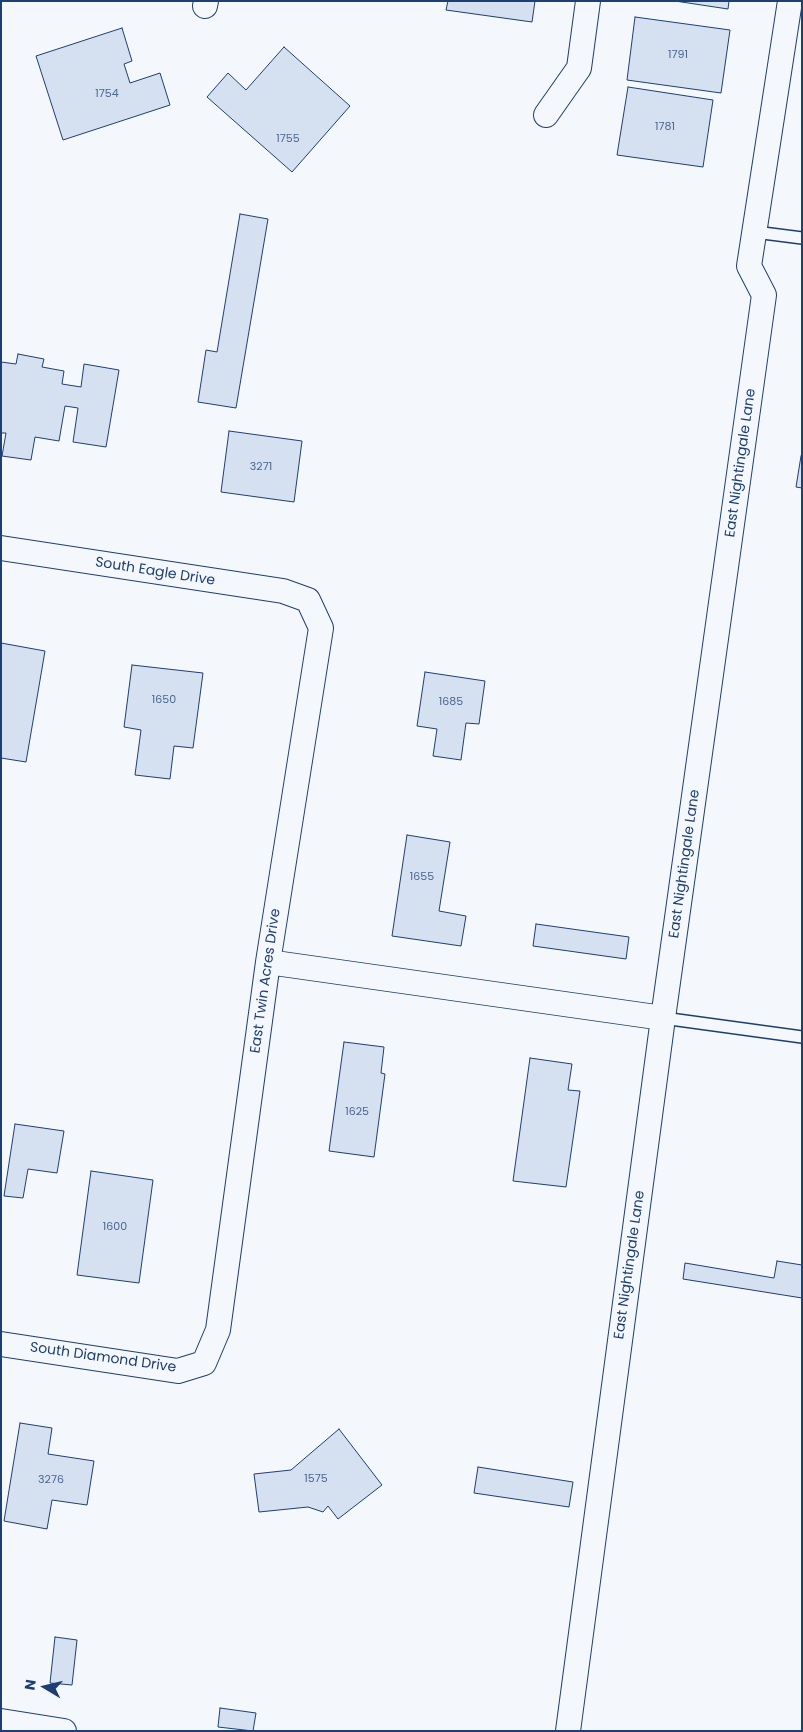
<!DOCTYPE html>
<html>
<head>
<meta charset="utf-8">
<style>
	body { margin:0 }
	#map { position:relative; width:803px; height:1732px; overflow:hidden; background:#f4f7fb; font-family:Poppins,sans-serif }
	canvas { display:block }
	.frame { position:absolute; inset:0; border:2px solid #1d3f73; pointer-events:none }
	.north { position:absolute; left:20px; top:1662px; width:50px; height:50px; -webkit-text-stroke:4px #f4f7fb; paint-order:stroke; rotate:279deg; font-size:14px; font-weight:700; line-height:20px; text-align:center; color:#1d3f73 }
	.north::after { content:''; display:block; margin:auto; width:18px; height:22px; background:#1d3f73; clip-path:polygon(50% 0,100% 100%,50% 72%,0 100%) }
</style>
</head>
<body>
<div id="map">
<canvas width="803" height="1732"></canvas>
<div class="frame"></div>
<div class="north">N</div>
</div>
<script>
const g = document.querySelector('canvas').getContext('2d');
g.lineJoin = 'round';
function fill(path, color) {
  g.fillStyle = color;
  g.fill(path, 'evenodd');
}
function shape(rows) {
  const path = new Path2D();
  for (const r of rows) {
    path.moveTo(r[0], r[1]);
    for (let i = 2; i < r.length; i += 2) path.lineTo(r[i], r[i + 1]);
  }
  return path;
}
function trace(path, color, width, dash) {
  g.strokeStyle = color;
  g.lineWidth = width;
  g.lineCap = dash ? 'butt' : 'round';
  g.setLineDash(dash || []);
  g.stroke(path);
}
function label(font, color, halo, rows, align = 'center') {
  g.font = font + ' Poppins,sans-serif';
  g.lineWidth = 4;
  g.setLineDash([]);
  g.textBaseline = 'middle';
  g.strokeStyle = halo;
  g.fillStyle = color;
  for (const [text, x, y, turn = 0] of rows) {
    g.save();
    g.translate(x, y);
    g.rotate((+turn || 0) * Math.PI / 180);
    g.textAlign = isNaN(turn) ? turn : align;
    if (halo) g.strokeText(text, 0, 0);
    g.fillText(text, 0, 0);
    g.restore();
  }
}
const building = shape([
	[448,1,535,1,532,22,446,10,448,1],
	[675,1,729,1,728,9,675,1],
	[635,17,730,30,721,93,627,80,635,17],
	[122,28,132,61,124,64,130,83,160,73,170,105,63,140,36,56,122,28],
	[284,47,350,106,292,172,207,97,228,73,246,90,284,47],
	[628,87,713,100,703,167,617,155,628,87],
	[240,214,268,219,236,408,198,402,206,350,217,352,240,214],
	[18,354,44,359,42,367,64,371,62,384,81,387,84,364,119,370,106,447,73,442,78,408,65,406,59,441,35,437,31,460,2,456,6,433,1,433,1,362,16,364,18,354],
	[229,431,302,441,294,502,221,492,229,431],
	[801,456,802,457,802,488,796,487,801,456],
	[1,643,45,651,26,762,1,758,1,643],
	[132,665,203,673,193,748,174,746,170,779,135,775,141,730,124,727,132,665],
	[425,672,485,681,479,724,466,723,461,760,433,756,437,729,417,726,425,672],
	[407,835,450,842,439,911,466,916,461,946,392,936,407,835],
	[536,924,629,937,626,959,533,946,536,924],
	[344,1042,384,1047,381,1073,385,1074,374,1157,329,1151,344,1042],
	[530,1058,572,1064,568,1090,580,1091,566,1187,513,1181,530,1058],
	[15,1124,64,1131,57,1173,28,1169,23,1198,4,1196,15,1124],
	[91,1171,153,1180,139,1283,77,1275,91,1171],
	[777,1261,802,1265,802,1298,683,1279,685,1263,774,1278,777,1261],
	[20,1423,52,1428,48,1454,94,1461,87,1505,52,1500,47,1529,4,1521,20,1423],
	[339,1429,382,1485,338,1519,328,1506,323,1512,308,1507,259,1512,254,1474,291,1470,339,1429],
	[478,1467,573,1482,569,1507,474,1493,478,1467],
	[55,1637,77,1640,72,1685,50,1683,55,1637],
	[220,1708,256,1713,253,1731,218,1727,220,1708]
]);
fill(building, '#d5e0f0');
trace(building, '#1d3f73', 1);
const service = shape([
	[755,232,802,238],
	[663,1018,802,1037]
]);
const minor = shape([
	[205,6,206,1],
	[546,115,579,68,588,1],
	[1,548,283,591,308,600,321,628,268,962,218,1330,204,1363,178,1371,1,1344],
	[268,962,663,1018],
	[1,1721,64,1731],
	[568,1731,663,1018,764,295,749,266,790,1]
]);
trace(service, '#1d3f73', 14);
trace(minor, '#1d3f73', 26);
trace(service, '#f4f7fb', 11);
trace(minor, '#f4f7fb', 24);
label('11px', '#4b6792', null, [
	["1791",678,55],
	["1754",107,94],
	["1781",665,127],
	["1755",288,139],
	["3271",261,467],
	["1650",164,700],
	["1685",451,702],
	["1655",422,877],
	["1625",357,1112],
	["1600",115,1227],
	["1575",316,1479],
	["3276",51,1480]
]);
label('14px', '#1d3f73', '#f4f7fb', [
	["East Nightingale Lane",741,463,-82],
	["South Eagle Drive",155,572,9],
	["East Nightingale Lane",685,864,-82],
	["East Twin Acres Drive",266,981,-82],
	["East Nightingale Lane",630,1265,-82],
	["South Diamond Drive",103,1358,8]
]);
</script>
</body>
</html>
